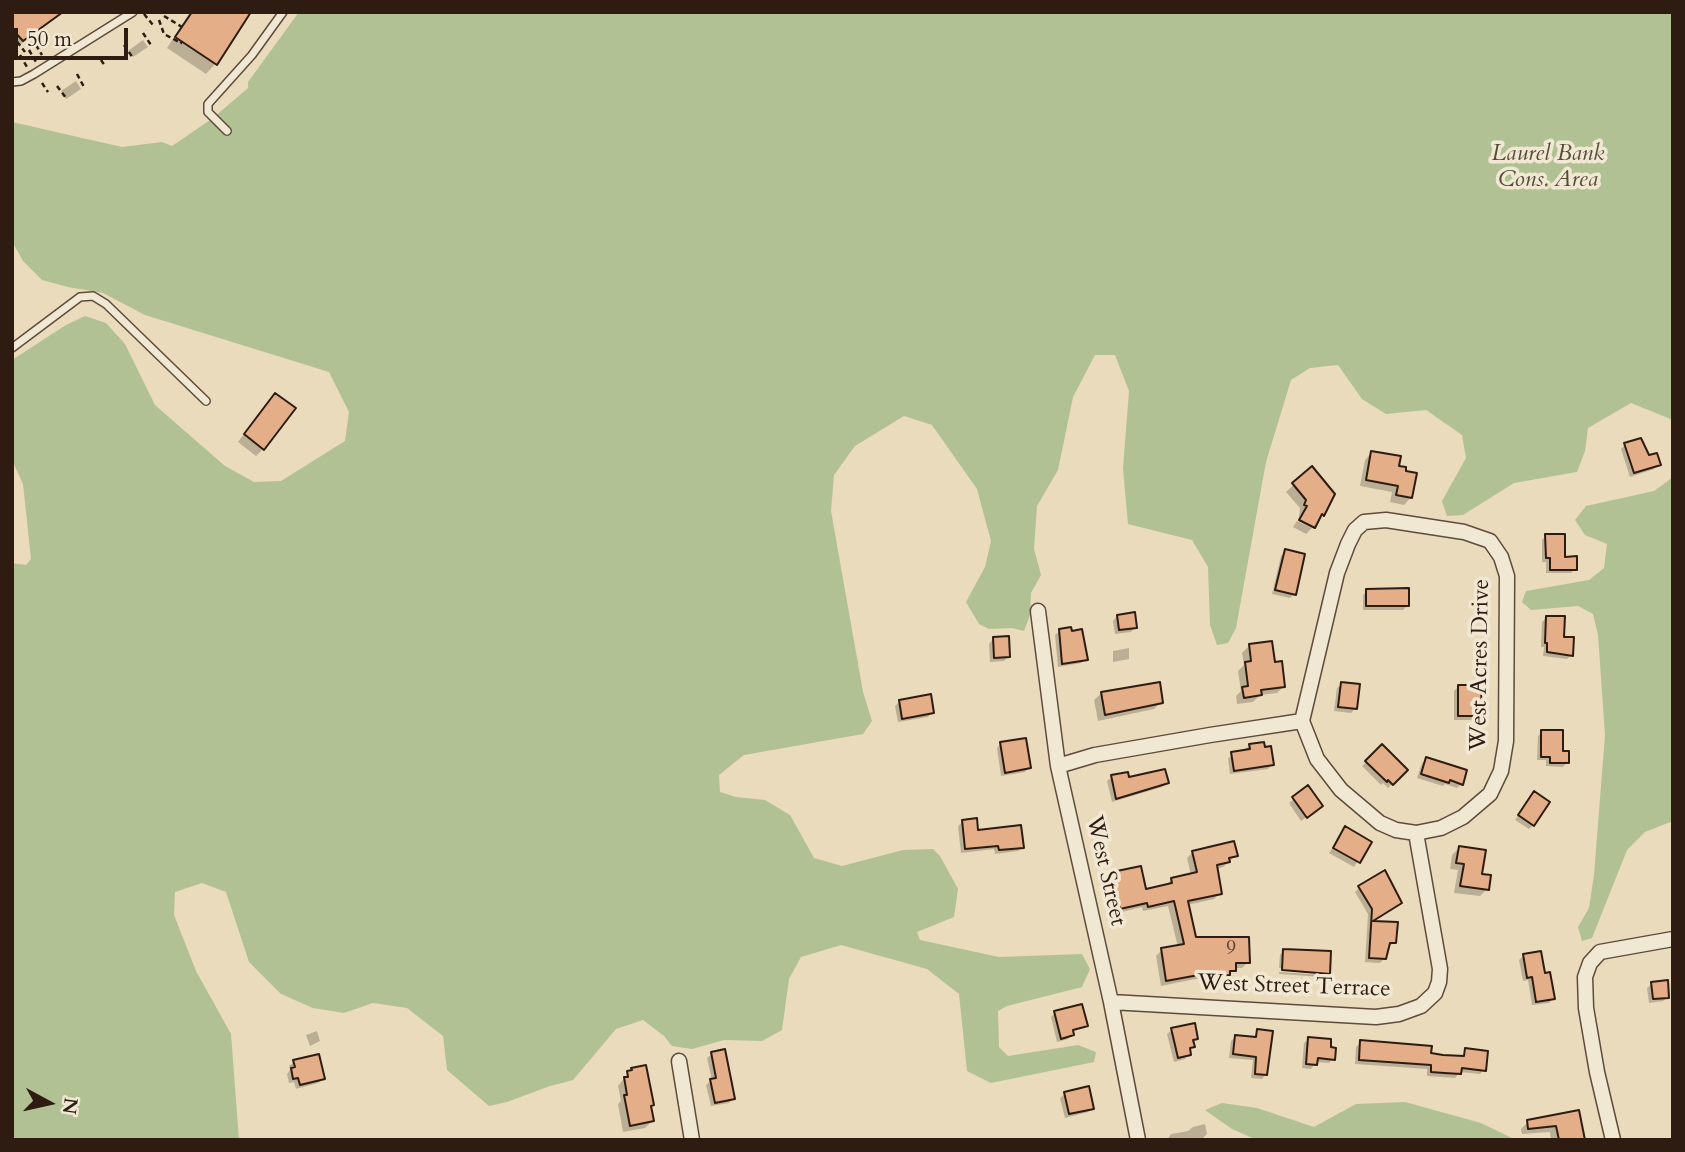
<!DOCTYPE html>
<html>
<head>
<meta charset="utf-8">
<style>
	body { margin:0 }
	#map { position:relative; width:1685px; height:1152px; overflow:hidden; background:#e9dbbb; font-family:Cardo,serif }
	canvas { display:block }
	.frame { position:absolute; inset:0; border:14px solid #2e1b11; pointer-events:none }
	.north { position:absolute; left:14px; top:1068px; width:70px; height:70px; -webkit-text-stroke:5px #f1e8d3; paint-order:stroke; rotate:98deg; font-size:19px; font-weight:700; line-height:28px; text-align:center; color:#2e1b11 }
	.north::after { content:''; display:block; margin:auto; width:24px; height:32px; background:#2e1b11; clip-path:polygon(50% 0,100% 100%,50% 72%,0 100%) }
	.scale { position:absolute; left:14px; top:28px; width:114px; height:32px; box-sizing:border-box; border:4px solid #2e1b11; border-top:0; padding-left:9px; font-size:21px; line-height:24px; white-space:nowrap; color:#2e1b11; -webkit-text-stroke:5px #f1e8d3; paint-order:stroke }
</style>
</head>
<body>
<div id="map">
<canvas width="1685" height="1152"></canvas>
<div class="frame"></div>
<div class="north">N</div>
<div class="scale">50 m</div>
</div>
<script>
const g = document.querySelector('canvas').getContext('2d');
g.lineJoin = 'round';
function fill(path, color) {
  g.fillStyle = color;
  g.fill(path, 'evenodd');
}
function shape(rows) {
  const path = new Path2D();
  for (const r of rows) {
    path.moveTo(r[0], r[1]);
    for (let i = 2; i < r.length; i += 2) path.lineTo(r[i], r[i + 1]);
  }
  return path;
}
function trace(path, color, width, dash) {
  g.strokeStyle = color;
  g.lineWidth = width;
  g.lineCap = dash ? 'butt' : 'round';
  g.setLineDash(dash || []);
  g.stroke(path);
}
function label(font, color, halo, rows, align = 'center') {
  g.font = font + ' Cardo,serif';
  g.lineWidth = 7;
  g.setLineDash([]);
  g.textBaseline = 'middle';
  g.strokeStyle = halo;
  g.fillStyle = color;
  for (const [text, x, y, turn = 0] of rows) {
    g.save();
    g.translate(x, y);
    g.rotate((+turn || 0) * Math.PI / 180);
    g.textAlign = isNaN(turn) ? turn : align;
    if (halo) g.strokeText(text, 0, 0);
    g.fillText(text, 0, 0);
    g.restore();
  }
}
fill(shape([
	[299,12,1673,12,1673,420,1631,403,1588,428,1585,451,1577,472,1514,483,1463,515,1447,516,1442,501,1466,458,1462,435,1426,410,1386,414,1362,399,1338,365,1310,368,1291,380,1266,462,1236,628,1228,643,1217,645,1210,625,1208,567,1192,540,1128,524,1123,468,1129,391,1115,355,1095,355,1073,397,1058,470,1037,506,1034,549,1041,575,1031,593,1030,615,1024,631,1012,628,989,629,979,624,966,602,985,567,991,541,977,489,932,425,904,416,855,446,834,475,831,511,863,692,872,721,863,734,744,755,719,775,720,792,736,797,765,800,790,815,814,858,842,866,903,850,933,849,940,856,958,889,954,917,917,932,920,940,999,957,1082,954,1090,969,1082,987,1007,1006,998,1011,999,1047,1008,1056,1078,1045,1096,1052,1094,1062,991,1083,967,1071,959,994,927,969,841,945,801,957,789,979,782,1030,762,1041,724,1040,692,1049,672,1046,664,1036,643,1020,616,1029,573,1080,550,1086,507,1102,489,1106,447,1070,443,1036,407,1008,373,1003,344,1013,313,1008,281,994,249,962,226,892,202,883,175,892,174,915,196,971,231,1034,239,1140,12,1140,12,563,26,565,31,559,23,484,12,460,12,360,66,325,85,316,106,323,125,344,155,405,225,466,254,482,281,481,345,441,349,412,329,372,145,315,103,293,68,287,42,280,23,261,12,241,12,122,122,147,162,142,172,146,213,118,248,88,248,82],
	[1673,477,1673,821,1645,832,1627,850,1592,938,1582,941,1578,927,1589,908,1594,875,1605,735,1598,635,1593,614,1578,606,1531,610,1522,602,1526,591,1589,580,1604,568,1607,544,1585,535,1575,520,1586,506,1654,491],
	[1405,1102,1481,1123,1516,1140,1257,1140,1232,1129,1205,1110,1222,1103,1257,1108,1314,1127,1356,1104]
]), '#b1c194');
fill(shape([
	[12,12,64,12,13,50],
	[190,12,249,12,215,64,206,74,167,48],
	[143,40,148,47,133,57,128,51],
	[76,81,81,89,66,99,61,91],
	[268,402,263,449,256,456,238,442],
	[1625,445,1648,458,1659,464,1654,469,1630,477,1621,449],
	[1372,452,1397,468,1411,497,1404,505,1390,502,1392,492,1360,486,1365,460],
	[1311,469,1323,515,1314,525,1299,518,1300,508,1286,492],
	[1297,521,1312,528,1306,534,1293,527],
	[1546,535,1563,558,1575,569,1571,573,1546,573,1546,562,1542,562,1542,540],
	[1286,551,1294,594,1290,598,1272,594,1281,556],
	[1367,591,1408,605,1403,610,1363,610,1363,595],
	[1117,616,1135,627,1131,632,1115,634,1113,621],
	[1547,617,1571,655,1567,659,1543,656,1544,647,1541,647,1542,622],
	[1060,631,1086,659,1081,663,1058,667,1055,635],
	[993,639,1008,657,1004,661,990,662,989,644],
	[1249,646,1274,663,1284,686,1277,693,1260,695,1253,702,1237,704,1236,696,1241,691,1238,671,1244,665,1242,653],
	[1129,648,1129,659,1113,662,1113,651],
	[1342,684,1356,708,1351,713,1334,711,1337,688],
	[1458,687,1480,715,1476,720,1454,720,1454,691],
	[1102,693,1161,702,1154,709,1098,721,1094,700],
	[899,702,932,712,928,717,898,722,895,706],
	[1542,732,1567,762,1563,767,1546,766,1546,760,1537,760,1538,736],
	[1001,743,1029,768,1025,772,1001,776,997,748],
	[1250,746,1263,749,1272,765,1268,769,1230,774,1228,758],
	[1382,747,1405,770,1388,788,1383,783,1381,785,1362,766],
	[1427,759,1461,784,1457,788,1445,784,1443,786,1417,778,1422,763],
	[1112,777,1128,779,1167,783,1162,787,1112,802,1107,781],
	[1308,788,1316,810,1301,821,1289,803],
	[1530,798,1533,825,1529,829,1515,820],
	[963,822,977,832,1022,847,1018,851,995,854,994,849,961,853,958,826],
	[1345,829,1369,843,1354,867,1329,853],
	[1459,848,1480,875,1487,889,1480,896,1454,893,1458,870,1450,869,1452,855],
	[1193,852,1236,855,1223,867,1216,869,1220,893,1214,899,1187,905,1195,939,1248,962,1242,968,1234,968,1223,980,1210,981,1210,976,1161,986,1156,956,1162,950,1178,947,1168,906,1143,911,1142,907,1114,914,1107,880,1112,874,1145,891,1166,885,1172,879,1191,875,1187,858],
	[1359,888,1400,903,1370,922,1396,924,1395,942,1388,947,1385,958,1380,963,1365,962,1368,914,1355,892],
	[1284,950,1329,953,1328,973,1326,974,1326,972,1279,968,1280,955],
	[1524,955,1553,998,1549,1003,1532,1005,1528,980,1523,981,1519,960],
	[1279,972,1326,975,1323,977,1279,974],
	[1652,984,1668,997,1663,1001,1649,1003,1647,988],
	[1055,1013,1086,1025,1083,1028,1083,1025,1064,1030,1065,1034,1082,1029,1072,1032,1068,1039,1057,1042,1051,1017],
	[1172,1030,1197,1038,1185,1059,1174,1062,1167,1034],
	[317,1031,320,1041,310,1046,306,1035],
	[1258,1031,1266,1074,1262,1079,1251,1078,1253,1060,1229,1058,1231,1041,1235,1037,1253,1038],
	[1309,1039,1333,1059,1329,1063,1316,1062,1311,1069,1302,1068,1304,1043],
	[1361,1042,1430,1055,1461,1058,1466,1050,1484,1070,1480,1074,1460,1072,1455,1078,1427,1076,1427,1069,1355,1064,1356,1047],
	[712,1054,733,1098,729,1103,711,1106,706,1085,712,1080,707,1058],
	[294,1062,323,1079,318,1083,296,1089,294,1082,289,1083,287,1074,290,1070,289,1066],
	[632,1069,652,1105,650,1107,652,1121,645,1128,623,1132,618,1104,621,1101,618,1086],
	[1065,1094,1092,1108,1088,1112,1065,1118,1060,1098],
	[1578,1112,1584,1140,1551,1140,1550,1132,1522,1134,1521,1129,1528,1122],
	[1205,1124,1207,1134,1203,1138,1167,1140,1171,1134,1188,1131,1193,1127]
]), '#0003');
const building = shape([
	[12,12,63,12,23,41,12,29,12,12],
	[192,12,251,12,217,65,175,37,192,12],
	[275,393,296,408,264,450,244,434,275,393],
	[1641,438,1649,455,1657,453,1661,465,1634,473,1624,443,1641,438],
	[1371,451,1401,456,1399,466,1406,467,1406,471,1417,473,1412,498,1396,495,1398,486,1366,480,1371,451],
	[1312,466,1335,494,1324,516,1322,514,1315,528,1299,520,1307,506,1304,505,1306,500,1292,483,1312,466],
	[1545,534,1565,534,1565,557,1577,556,1577,570,1550,570,1550,558,1546,558,1545,534],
	[1285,549,1305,554,1296,595,1275,590,1285,549],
	[1409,588,1409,606,1366,606,1366,589,1409,588],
	[1135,612,1137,628,1119,630,1117,615,1135,612],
	[1546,616,1565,616,1564,637,1574,637,1573,656,1547,652,1547,643,1545,643,1546,616],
	[1071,627,1072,631,1082,629,1088,660,1062,664,1059,629,1071,627],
	[1009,636,1010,657,994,658,993,637,1009,636],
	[1272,641,1275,662,1282,661,1285,687,1261,690,1262,695,1244,698,1242,687,1248,686,1245,662,1251,661,1249,644,1272,641],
	[1160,682,1163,703,1105,715,1101,692,1160,682],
	[1341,682,1360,684,1357,709,1338,707,1341,682],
	[1458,685,1481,685,1482,716,1458,716,1458,685],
	[931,694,934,713,902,719,899,700,931,694],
	[1541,730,1563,730,1563,751,1569,751,1569,763,1550,763,1550,757,1541,757,1541,730],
	[1026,738,1031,768,1005,773,1000,742,1026,738],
	[1264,742,1265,747,1271,746,1274,765,1234,771,1231,752,1250,749,1249,744,1264,742],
	[1382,744,1408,770,1393,785,1388,780,1387,782,1365,761,1382,744],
	[1426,757,1467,770,1463,785,1450,780,1449,783,1421,774,1426,757],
	[1165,769,1169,783,1116,799,1111,775,1128,772,1129,777,1165,769],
	[1308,785,1323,806,1307,818,1292,797,1308,785],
	[1534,791,1550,802,1534,826,1518,815,1534,791],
	[977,818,978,830,1021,825,1024,848,999,850,998,846,965,849,962,820,977,818],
	[1345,826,1372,842,1360,863,1333,848,1345,826],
	[1234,841,1238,856,1229,858,1230,862,1217,865,1222,894,1188,901,1196,937,1249,937,1250,963,1236,963,1236,971,1230,971,1230,975,1215,976,1215,972,1166,981,1161,948,1184,944,1174,901,1148,907,1147,903,1120,909,1112,872,1141,866,1146,889,1172,883,1171,878,1197,872,1192,851,1234,841],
	[1459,846,1486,850,1482,874,1491,875,1489,890,1460,886,1464,864,1456,863,1459,846],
	[1385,870,1402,903,1373,921,1398,922,1396,943,1390,943,1386,959,1369,958,1372,909,1358,886,1385,870],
	[1283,949,1331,951,1330,974,1282,970,1283,949],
	[1541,951,1545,973,1550,972,1555,999,1536,1002,1532,977,1527,978,1523,954,1541,951],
	[1668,980,1669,998,1653,999,1651,982,1668,980],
	[1082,1004,1088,1026,1073,1030,1074,1035,1061,1039,1054,1011,1082,1004],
	[1195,1023,1198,1039,1193,1040,1195,1047,1190,1048,1191,1055,1178,1058,1171,1028,1195,1023],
	[1257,1029,1273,1031,1267,1075,1255,1074,1256,1057,1233,1054,1235,1035,1256,1037,1257,1029],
	[1308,1037,1331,1039,1331,1047,1336,1048,1335,1060,1318,1058,1317,1065,1306,1064,1308,1037],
	[1360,1040,1432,1046,1431,1053,1443,1055,1464,1056,1465,1048,1488,1051,1486,1071,1462,1068,1461,1074,1444,1073,1431,1072,1431,1065,1359,1060,1360,1040],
	[725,1049,735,1099,715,1103,710,1079,716,1078,711,1052,725,1049],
	[319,1054,325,1079,300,1085,298,1078,293,1079,291,1068,295,1067,293,1060,319,1054],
	[646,1065,654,1105,651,1106,654,1121,630,1126,624,1095,627,1095,624,1077,628,1077,627,1071,632,1070,631,1068,646,1065],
	[1089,1086,1094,1109,1069,1114,1064,1092,1089,1086],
	[1579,1110,1585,1140,1559,1140,1556,1126,1528,1129,1527,1120,1579,1110]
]);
fill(building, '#e3ae88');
trace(building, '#2e1b11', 2);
const lane = shape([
	[12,82,21,81,34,74,133,12],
	[227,131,208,112,208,104,252,55,283,12],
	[12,348,80,297,93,296,106,304,206,401]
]);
const street = shape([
	[1038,611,1058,766,1111,1002,1138,1140],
	[1302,721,1337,573,1348,544,1355,530,1364,522,1386,520,1464,532,1490,541,1501,557,1507,576,1506,741,1501,771,1490,794,1463,817,1441,828,1416,833],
	[1058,766,1095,755,1210,735,1302,721,1317,759,1341,790,1380,823,1396,830,1416,833,1440,969,1439,982,1435,993,1421,1006,1399,1014,1376,1017,1111,1002],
	[679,1061,692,1140],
	[1613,1140,1597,1072,1586,1008,1585,977,1590,963,1600,952,1673,939]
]);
trace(lane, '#5d4b3c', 10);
trace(street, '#5d4b3c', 17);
trace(shape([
	[144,14,153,25],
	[164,16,182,27],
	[159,20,164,34,181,43,181,42],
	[143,33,151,45],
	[12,35,25,52],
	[36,45,42,55],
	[124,45,133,58],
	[29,50,36,62],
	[20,55,27,67],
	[101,60,105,66],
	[77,74,84,87],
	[42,83,48,92],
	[57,86,66,98]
]), '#2e1b11', 2.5, [5, 3.5]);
trace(lane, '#f1e8d3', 7);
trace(street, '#f1e8d3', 14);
label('19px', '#5b402f', null, [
	["9",1231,950]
]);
label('italic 23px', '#554d38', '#f1e8d3', [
	["Laurel Bank",1548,155],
	["Cons. Area",1548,181]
]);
label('23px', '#2e1b11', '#f1e8d3', [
	["West Acres Drive",1481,665,-89],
	["West Street",1105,871,77],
	["West Street Terrace",1294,987,2]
]);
</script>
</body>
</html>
